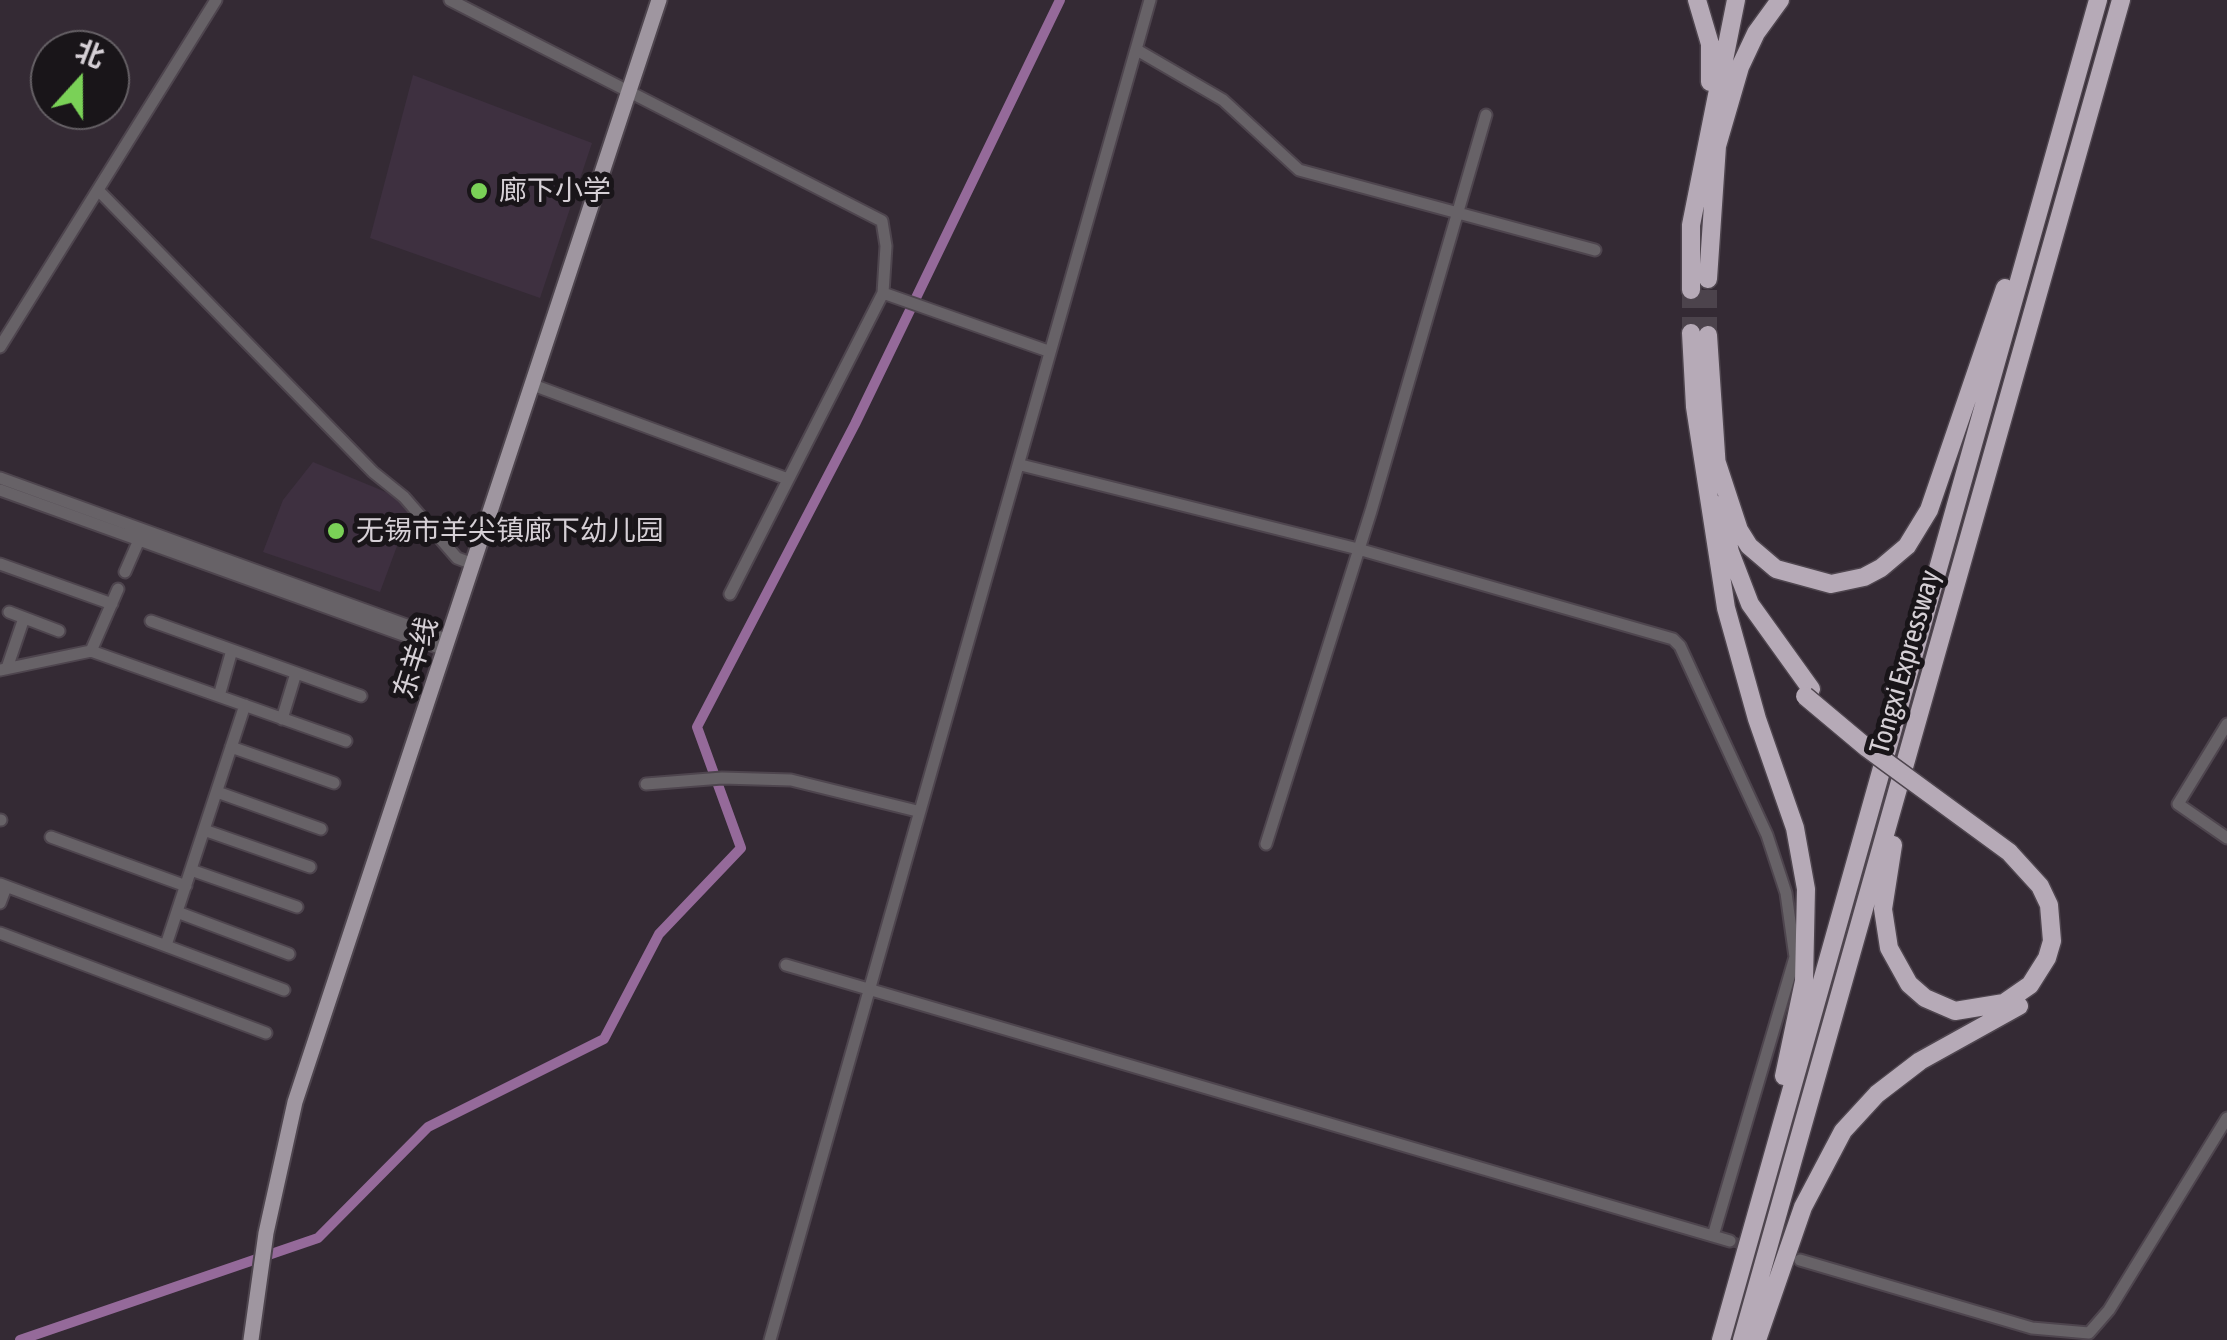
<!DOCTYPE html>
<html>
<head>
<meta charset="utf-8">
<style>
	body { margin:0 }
	#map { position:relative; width:2227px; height:1340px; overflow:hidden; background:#342a34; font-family:"Asap Condensed","Noto Sans SC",sans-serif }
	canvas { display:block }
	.north { position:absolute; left:30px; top:30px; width:100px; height:100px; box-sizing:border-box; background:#191519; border:2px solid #656065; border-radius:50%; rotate:21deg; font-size:28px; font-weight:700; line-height:40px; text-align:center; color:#d6d0d6 }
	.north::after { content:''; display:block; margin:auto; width:35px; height:45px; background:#7ad157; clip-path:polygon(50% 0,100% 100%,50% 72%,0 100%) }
</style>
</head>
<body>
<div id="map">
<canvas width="2227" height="1340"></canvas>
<div class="north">北</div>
</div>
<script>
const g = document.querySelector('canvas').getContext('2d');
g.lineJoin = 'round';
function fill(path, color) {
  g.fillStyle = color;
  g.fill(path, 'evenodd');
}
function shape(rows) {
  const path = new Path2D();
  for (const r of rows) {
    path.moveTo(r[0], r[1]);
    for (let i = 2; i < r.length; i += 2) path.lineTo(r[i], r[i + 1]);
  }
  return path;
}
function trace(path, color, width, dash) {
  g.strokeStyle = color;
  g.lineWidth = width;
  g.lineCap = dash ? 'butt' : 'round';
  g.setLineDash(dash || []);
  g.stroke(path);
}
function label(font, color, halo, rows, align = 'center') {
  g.font = font + ' "Asap Condensed","Noto Sans SC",sans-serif';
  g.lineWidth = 10;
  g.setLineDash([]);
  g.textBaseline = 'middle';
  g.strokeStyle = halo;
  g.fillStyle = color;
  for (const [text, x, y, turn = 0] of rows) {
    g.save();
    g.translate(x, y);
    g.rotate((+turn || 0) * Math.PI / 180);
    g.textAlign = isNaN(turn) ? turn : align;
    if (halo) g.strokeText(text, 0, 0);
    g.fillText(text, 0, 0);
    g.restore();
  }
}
fill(shape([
	[413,75,592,143,540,298,370,238],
	[313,462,398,497,410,511,380,592,263,552,283,500]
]), '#3e3040');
trace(shape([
	[20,1340,318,1238,428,1127,604,1039,659,934,741,848,697,727,855,424,1060,0]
]), '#956a9a', 10);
trace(shape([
	[1730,1241,1791,1258]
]), '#4c434c', 11, [11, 5.5]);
trace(shape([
	[1691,290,1691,333],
	[1708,335,1708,279]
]), '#4c434c', 18, [18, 9]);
const minor = shape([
	[450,0,882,221,886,246,883,293,730,594],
	[1137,50,1223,100,1299,170,1595,250],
	[99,191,373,472,404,497,457,558,473,564],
	[883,293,1048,351],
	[0,347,216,0],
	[533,385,785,478],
	[1021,465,1358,549,1673,639,1680,646,1767,835,1786,893,1795,957,1713,1236],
	[0,478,448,640],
	[0,490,445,650],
	[0,564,112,604],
	[125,572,139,540],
	[9,612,59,631],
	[151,621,361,696],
	[91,651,346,741],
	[7,668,24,618],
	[0,670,91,651,118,589],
	[219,696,232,650],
	[282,719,296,673],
	[2227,724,2178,804,2227,838],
	[231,747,334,783],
	[646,784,722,778,791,780,917,811],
	[217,792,321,829],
	[0,820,1,820],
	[204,830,310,867],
	[51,837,186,886],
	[1266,844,1371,511,1486,115],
	[191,870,297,907],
	[0,884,284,990],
	[0,903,6,887],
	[177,912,289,954],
	[0,933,266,1033],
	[166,945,245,705],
	[786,965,1730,1241],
	[1800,1260,2032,1328,2089,1333,2109,1310,2227,1118],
	[770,1340,1150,0]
]);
const major = shape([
	[251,1340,266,1233,295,1102,659,0]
]);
const highway = shape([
	[1697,0,1710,44,1710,82],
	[1708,279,1717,146,1740,67,1756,33,1780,0],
	[1691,290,1691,225,1736,0],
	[1691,333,1695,407,1726,608,1757,719,1795,828,1806,889,1804,981,1784,1076],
	[1708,335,1717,469],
	[1716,460,1739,530,1749,546,1776,569,1831,584,1864,577,1881,568,1907,546,1929,510,2005,288],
	[1720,505,1730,552,1750,604,1811,689],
	[1893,845,1883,909,1889,948,1909,984,1925,998,1955,1011,2004,1003,2030,985,2047,958,2052,941,2049,905,2040,886,2009,852],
	[1721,1340,2098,0],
	[1742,1340,2121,0],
	[1757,1340,1803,1207,1843,1131,1877,1094,1920,1061,2019,1006]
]);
trace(minor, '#4e454e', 15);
trace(major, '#4e454e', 19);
trace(highway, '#4e454e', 21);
trace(minor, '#676267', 11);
trace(major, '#9f96a0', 15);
trace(highway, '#b6aab7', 18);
const highwayBridge = shape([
	[1805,696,1867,748,2009,852]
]);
trace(highwayBridge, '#4e454e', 21, []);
trace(highwayBridge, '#b6aab7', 18);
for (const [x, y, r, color] of [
	[479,191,10,"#7ad157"],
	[336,531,10,"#7ad157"]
]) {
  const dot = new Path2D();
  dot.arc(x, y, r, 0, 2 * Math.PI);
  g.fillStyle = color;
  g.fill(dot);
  trace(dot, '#191519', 4);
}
label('28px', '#d6d0d6', '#191519', [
	["廊下小学",499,191],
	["无锡市羊尖镇廊下幼儿园",356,531]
], 'left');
label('28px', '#d6d0d6', '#191519', [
	["东羊线",416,658,-72],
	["Tongxi Expressway",1905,662,-74]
]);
</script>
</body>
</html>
